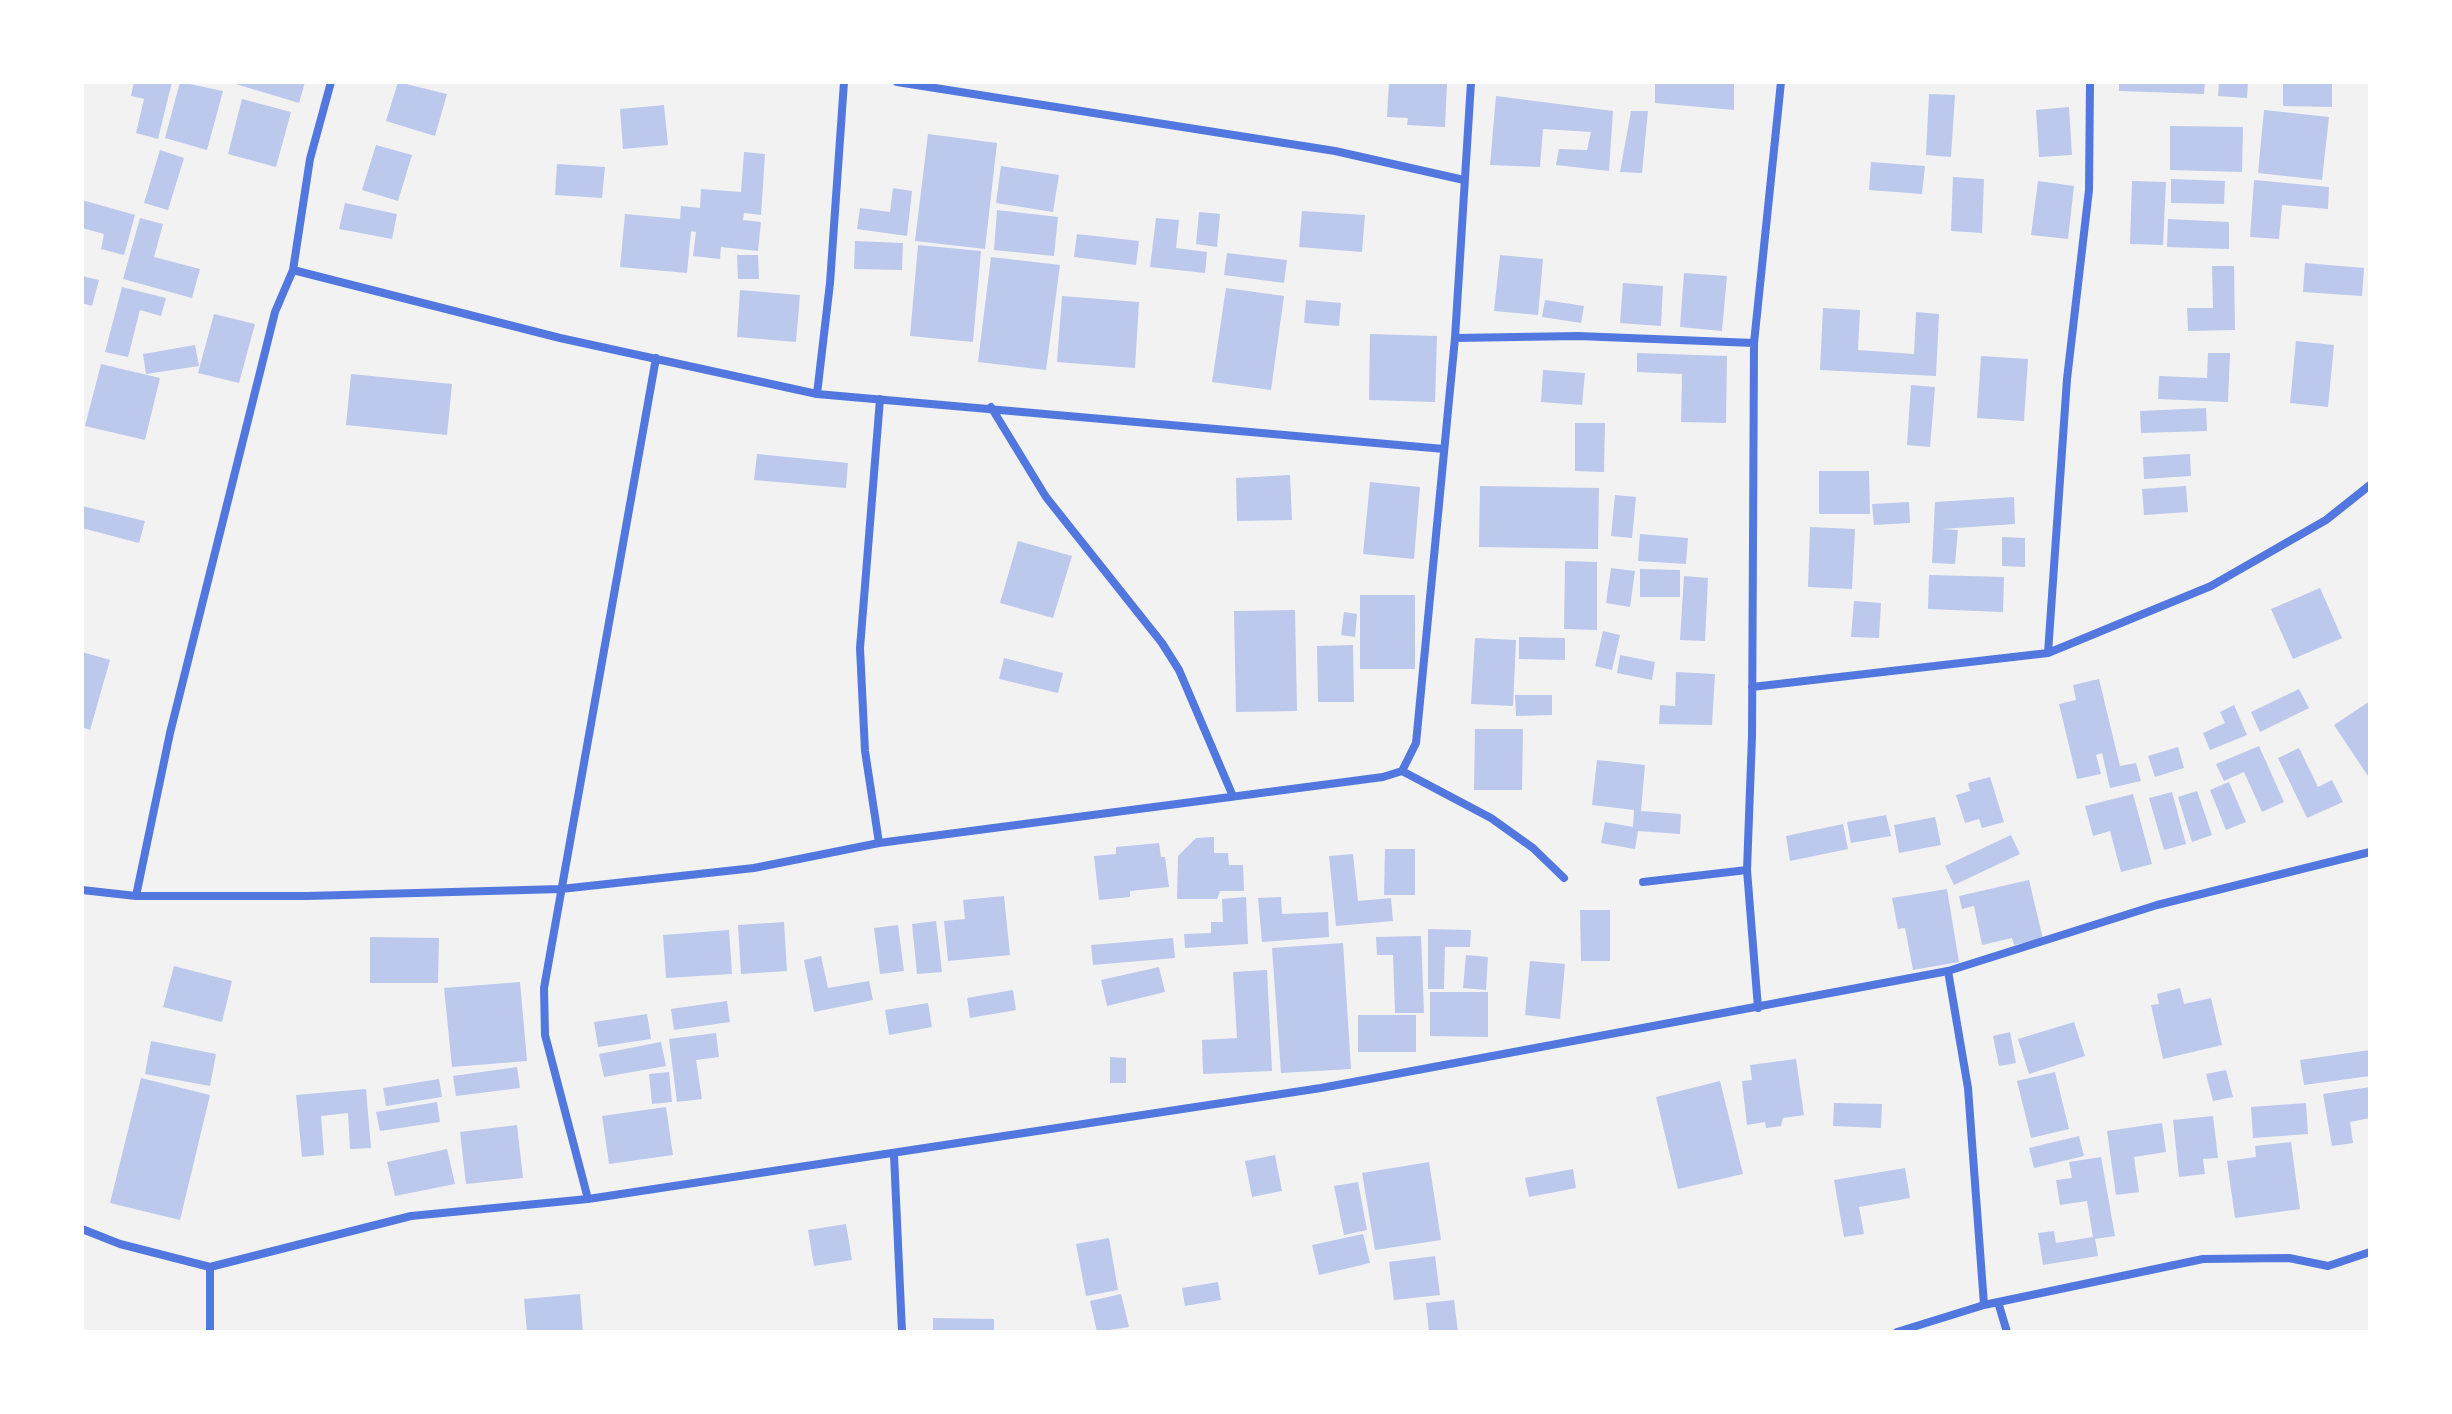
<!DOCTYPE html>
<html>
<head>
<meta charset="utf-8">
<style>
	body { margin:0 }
	#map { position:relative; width:2452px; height:1414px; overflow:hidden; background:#f2f2f2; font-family:"Public Sans",sans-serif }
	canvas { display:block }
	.frame { position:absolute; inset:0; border:84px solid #fff; pointer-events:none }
</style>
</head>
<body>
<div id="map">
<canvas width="2452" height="1414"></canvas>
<div class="frame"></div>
</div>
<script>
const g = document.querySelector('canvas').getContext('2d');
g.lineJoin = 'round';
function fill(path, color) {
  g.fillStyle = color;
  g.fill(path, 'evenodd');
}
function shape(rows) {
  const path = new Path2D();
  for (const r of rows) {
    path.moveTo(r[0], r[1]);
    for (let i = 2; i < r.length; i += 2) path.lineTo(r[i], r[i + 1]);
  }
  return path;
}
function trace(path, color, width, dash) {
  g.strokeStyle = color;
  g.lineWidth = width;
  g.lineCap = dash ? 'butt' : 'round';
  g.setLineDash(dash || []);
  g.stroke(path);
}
fill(shape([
	[134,82,172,82,158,139,136,133,144,99,131,96],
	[180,82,223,91,207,150,165,138],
	[229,82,305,82,299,103],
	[398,82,447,94,435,136,386,121],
	[1389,82,1447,84,1445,127,1407,125,1408,118,1387,117],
	[1655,82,1734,82,1734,110,1655,103],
	[2119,82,2205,82,2204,94,2119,91],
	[2219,82,2248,82,2247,98,2218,96],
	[2283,82,2332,83,2332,107,2283,106],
	[1929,94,1955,95,1951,157,1926,155],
	[1496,96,1613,111,1609,171,1556,165,1559,149,1587,150,1591,132,1543,129,1540,167,1490,165],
	[242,99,291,112,276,167,228,154],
	[664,105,668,145,623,149,620,109],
	[2069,107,2072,155,2039,157,2036,110],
	[2264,110,2329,117,2322,180,2258,173],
	[1631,111,1648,111,1642,173,1620,172],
	[2170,126,2243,127,2242,172,2170,170],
	[928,134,997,143,985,249,915,241],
	[376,145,412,155,398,201,362,190],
	[160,150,184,158,168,210,144,203],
	[744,152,765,154,761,215,744,213,743,220,761,222,758,251,721,247,720,259,693,256,696,232,691,231,687,273,620,267,625,214,680,219,681,206,700,208,701,189,741,192],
	[1871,162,1925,166,1922,194,1869,190],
	[557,164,605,167,602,198,555,195],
	[1001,166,1059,175,1053,212,996,203],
	[1953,177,1984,179,1982,233,1951,231],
	[2171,179,2225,181,2224,204,2171,203],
	[2254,180,2329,187,2328,209,2282,205,2279,239,2250,237],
	[2038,181,2074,186,2068,239,2031,235],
	[2132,181,2166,182,2163,245,2130,244],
	[893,188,912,191,907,236,857,229,860,208,890,212],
	[82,200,135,215,124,255,101,249,104,234,82,228],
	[345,203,397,214,392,239,339,229],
	[997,210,1058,217,1054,256,994,250],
	[1302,211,1365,215,1362,252,1299,247],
	[1199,212,1220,214,1217,247,1196,244],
	[140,218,163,224,154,257,200,269,192,298,123,279],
	[1156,218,1179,220,1176,248,1207,252,1205,273,1150,267],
	[2168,219,2229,222,2229,249,2167,247],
	[1077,234,1139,241,1136,265,1074,257],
	[855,241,903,243,902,270,854,269],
	[918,245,981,251,973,342,910,336],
	[1227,253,1287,260,1284,283,1224,275],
	[737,255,758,255,759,279,738,279],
	[1500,255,1543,259,1538,315,1494,311],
	[991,257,1060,265,1046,370,978,362],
	[2305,263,2364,268,2362,296,2303,292],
	[2212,266,2234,266,2235,330,2188,331,2187,308,2213,308],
	[1684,273,1727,276,1722,331,1680,327],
	[82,276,99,280,92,306,82,303],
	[1623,283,1663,286,1661,326,1620,323],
	[122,287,166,298,161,316,140,310,128,357,105,352],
	[1226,288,1284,296,1271,390,1212,382],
	[740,290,800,295,796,342,737,337],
	[1062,296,1139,302,1135,368,1057,362],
	[1306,300,1341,303,1339,326,1304,323],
	[1545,300,1584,306,1581,323,1542,317],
	[1823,308,1860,310,1858,350,1914,354,1916,312,1939,314,1936,376,1820,370],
	[214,314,255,324,239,383,198,373],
	[1370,334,1437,336,1435,402,1369,400],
	[2296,341,2334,345,2328,407,2290,403],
	[195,345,199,366,146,374,143,354],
	[1637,353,1727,356,1726,423,1681,422,1682,374,1637,372],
	[2208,353,2230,353,2228,402,2158,399,2159,376,2207,378],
	[1981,356,2028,359,2024,421,1977,418],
	[101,364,160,378,145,440,85,426],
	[1543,370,1585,373,1582,405,1541,402],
	[351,374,452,384,447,435,346,425],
	[1911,385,1935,387,1930,447,1907,445],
	[2206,408,2207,431,2141,433,2140,411],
	[1575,423,1605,423,1604,472,1575,471],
	[757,454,848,463,846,488,754,480],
	[2190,454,2191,476,2144,479,2143,457],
	[1819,471,1869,471,1870,514,1819,514],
	[1290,475,1292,520,1237,521,1236,478],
	[1370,482,1420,487,1414,559,1363,554],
	[1480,486,1599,488,1598,549,1479,547],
	[2186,486,2188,512,2144,515,2142,489],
	[1615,495,1636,497,1632,538,1611,536],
	[2014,497,2015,524,1942,529,1958,530,1955,564,1932,563,1935,502],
	[1909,502,1910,523,1874,525,1872,504],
	[82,506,145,521,139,543,82,528],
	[1810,527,1855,529,1852,589,1808,587],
	[1640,534,1688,538,1686,564,1638,561],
	[2002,537,2025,538,2025,567,2002,566],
	[1018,541,1072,556,1053,618,1000,603],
	[1565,561,1597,562,1597,630,1564,629],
	[1611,568,1635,571,1630,607,1606,603],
	[1640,569,1680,570,1680,597,1640,597],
	[1929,575,2004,577,2003,612,1928,609],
	[1684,576,1708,578,1705,641,1680,640],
	[2320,588,2342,638,2293,659,2271,609],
	[1360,595,1415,595,1415,669,1360,669],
	[1854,601,1881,603,1879,638,1851,637],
	[1295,610,1297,711,1236,712,1234,611],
	[1344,612,1357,614,1355,637,1341,635],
	[1603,631,1620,635,1612,670,1595,666],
	[1519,637,1565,638,1565,660,1519,659],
	[1475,638,1516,640,1513,706,1471,704],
	[1353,645,1354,702,1318,702,1317,646],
	[82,652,110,660,90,730,82,727],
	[1620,655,1655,662,1652,680,1617,673],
	[1004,658,1063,673,1058,693,999,679],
	[1676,672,1715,674,1712,725,1659,724,1660,705,1675,706],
	[2099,679,2120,766,2136,763,2141,781,2110,788,2102,753,2096,755,2101,774,2077,779,2059,704,2076,700,2073,685],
	[2299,689,2309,708,2260,732,2251,712],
	[1515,695,1552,695,1552,715,1516,716],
	[2370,701,2370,779,2334,725],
	[2234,705,2247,735,2210,750,2203,733,2225,723,2220,712],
	[1475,729,1523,729,1522,790,1474,790],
	[2259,746,2284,802,2262,812,2244,772,2224,781,2216,764],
	[2178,747,2184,768,2155,777,2148,756],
	[2299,748,2318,787,2332,780,2343,802,2307,818,2278,758],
	[1597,760,1645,765,1641,811,1681,814,1680,834,1638,831,1635,849,1601,843,1605,822,1633,827,1634,810,1592,805],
	[1990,777,2004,822,1982,828,1979,819,1965,823,1956,795,1970,791,1968,783],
	[2229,782,2246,822,2226,830,2210,790],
	[2197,791,2212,835,2192,842,2178,797],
	[2172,792,2186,844,2164,850,2149,798],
	[2133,794,2152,864,2121,872,2110,831,2093,836,2085,806],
	[1886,815,1891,836,1851,843,1847,822],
	[1935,817,1941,845,1899,853,1894,825],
	[1843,824,1848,849,1790,861,1786,836],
	[2011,835,2020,854,1954,885,1945,866],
	[1214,837,1214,853,1228,853,1229,865,1243,865,1244,891,1220,891,1217,899,1177,899,1178,856,1196,838],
	[1159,843,1161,857,1165,857,1169,887,1130,891,1130,897,1099,900,1094,856,1116,854,1116,847],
	[1385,849,1415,849,1415,895,1384,895],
	[1353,854,1358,901,1391,898,1393,921,1336,926,1329,856],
	[2029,880,2043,939,2014,945,2012,938,1982,945,1974,906,1962,909,1959,896],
	[1947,889,1959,962,1913,970,1905,928,1898,929,1892,898],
	[1004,896,1010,955,948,961,944,921,965,919,963,900],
	[1246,897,1248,944,1185,948,1184,934,1211,933,1211,922,1223,922,1222,899],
	[1281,897,1282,914,1328,912,1329,937,1262,942,1258,898],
	[1580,910,1610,910,1610,961,1581,961],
	[936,921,942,972,917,974,912,924],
	[784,922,787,971,741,974,738,925],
	[898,925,904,971,880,974,874,928],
	[1428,929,1471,930,1470,947,1445,947,1444,989,1428,989],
	[729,930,732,974,666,978,663,935],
	[1421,936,1424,1013,1395,1013,1393,955,1377,955,1376,937],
	[370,937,439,938,438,983,370,983],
	[1173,938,1175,958,1093,965,1091,945],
	[1343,943,1351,1069,1281,1073,1272,948],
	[1466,955,1488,957,1486,990,1463,988],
	[821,956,828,988,869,981,873,1000,814,1012,804,960],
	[1530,961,1565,964,1560,1019,1525,1015],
	[174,966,232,981,222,1022,163,1007],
	[1159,967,1165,992,1107,1006,1101,980],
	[1267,970,1272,1071,1203,1074,1202,1040,1237,1038,1233,972],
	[520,982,527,1061,452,1067,444,988],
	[2180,988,2184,1004,2211,998,2222,1045,2163,1059,2151,1005,2159,1004,2157,994],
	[1013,990,1016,1010,970,1018,967,998],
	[1430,992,1488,992,1488,1037,1430,1036],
	[727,1001,730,1022,674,1030,671,1009],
	[928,1003,932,1027,889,1035,885,1010],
	[647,1014,651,1039,598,1047,594,1022],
	[1358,1015,1416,1015,1416,1052,1358,1052],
	[2074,1022,2085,1056,2029,1074,2018,1039],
	[2010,1032,2016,1063,1999,1066,1993,1036],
	[716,1033,719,1057,696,1060,702,1099,677,1102,669,1039],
	[151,1041,216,1054,210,1086,145,1074],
	[661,1042,666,1066,604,1077,599,1054],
	[2370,1050,2370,1076,2304,1085,2300,1060],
	[1110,1057,1126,1058,1126,1083,1110,1083],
	[1796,1059,1804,1115,1783,1118,1781,1126,1766,1128,1765,1122,1747,1125,1742,1081,1752,1080,1750,1065],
	[517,1067,520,1088,456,1096,453,1076],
	[2226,1070,2233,1097,2213,1101,2206,1074],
	[669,1072,672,1102,652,1104,649,1074],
	[2055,1072,2069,1129,2031,1138,2017,1081],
	[141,1078,210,1095,180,1220,110,1203],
	[439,1079,442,1097,386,1106,383,1088],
	[1720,1081,1743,1174,1678,1189,1656,1097],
	[2370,1087,2370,1118,2350,1122,2353,1143,2332,1146,2323,1094],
	[366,1089,371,1148,350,1149,348,1113,321,1116,324,1155,302,1157,296,1095],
	[437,1102,440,1122,380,1131,376,1112],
	[1834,1103,1882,1104,1881,1128,1833,1126],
	[2306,1103,2308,1134,2253,1138,2251,1107],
	[666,1107,673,1155,609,1164,602,1116],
	[2213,1116,2218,1158,2203,1159,2205,1174,2179,1177,2173,1120],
	[2162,1123,2166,1152,2134,1157,2139,1192,2116,1195,2107,1131],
	[517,1125,523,1178,466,1184,460,1132],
	[2079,1136,2084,1156,2034,1168,2029,1148],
	[2291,1142,2300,1209,2235,1218,2227,1161,2256,1157,2255,1146],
	[447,1149,455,1184,395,1196,387,1162],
	[1275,1155,1282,1191,1252,1197,1245,1161],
	[2101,1157,2115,1236,2095,1239,2098,1256,2043,1265,2038,1233,2054,1231,2056,1243,2093,1237,2087,1201,2060,1205,2056,1180,2072,1178,2069,1162],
	[1429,1162,1441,1240,1375,1250,1362,1173],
	[1905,1168,1910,1198,1859,1207,1864,1234,1844,1237,1834,1180],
	[1573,1169,1576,1188,1529,1197,1525,1178],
	[1358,1182,1367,1230,1344,1235,1334,1186],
	[846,1224,852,1260,814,1266,808,1230],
	[1363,1234,1370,1263,1319,1275,1312,1245],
	[1109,1238,1118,1290,1086,1296,1076,1244],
	[1435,1256,1440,1295,1394,1300,1389,1262],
	[1218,1282,1221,1300,1185,1306,1182,1288],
	[580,1294,583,1332,527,1332,524,1299],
	[1121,1294,1129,1327,1097,1332,1090,1301],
	[1454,1300,1458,1332,1429,1332,1426,1303],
	[933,1318,994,1319,994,1332,933,1332]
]), '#bdc9ec');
trace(shape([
	[897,82,1335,151,1464,180],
	[293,270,560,338,817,394,1444,449],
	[1455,338,1578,336,1754,343],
	[817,394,830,283,844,82],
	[991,407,1046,497,1162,643,1179,670,1232,794],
	[2048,653,2067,379,2089,190,2090,82],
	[1752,687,2048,653,2211,586,2326,520,2370,485],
	[1402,771,1491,818,1533,848,1564,878],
	[879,843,865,751,860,648,880,399],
	[1643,882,1747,870],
	[82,890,136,896,307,896,561,889,754,868,879,843,1383,777,1402,771,1416,743,1455,338,1471,82],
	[136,896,170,733,275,312,293,270,310,159,331,82],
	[1948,971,1968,1088,1984,1305],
	[1758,1008,1747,870,1752,736,1754,343,1781,82],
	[894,1155,902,1332],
	[588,1199,545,1035,544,988,656,358],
	[82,1229,120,1244,210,1267,411,1216,588,1199,1321,1088,1948,971,2157,905,2370,852],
	[210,1267,210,1332],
	[1998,1302,2007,1332],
	[1897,1332,1984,1305,2203,1259,2289,1258,2328,1266,2370,1252]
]), '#5277de', 8);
</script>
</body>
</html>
